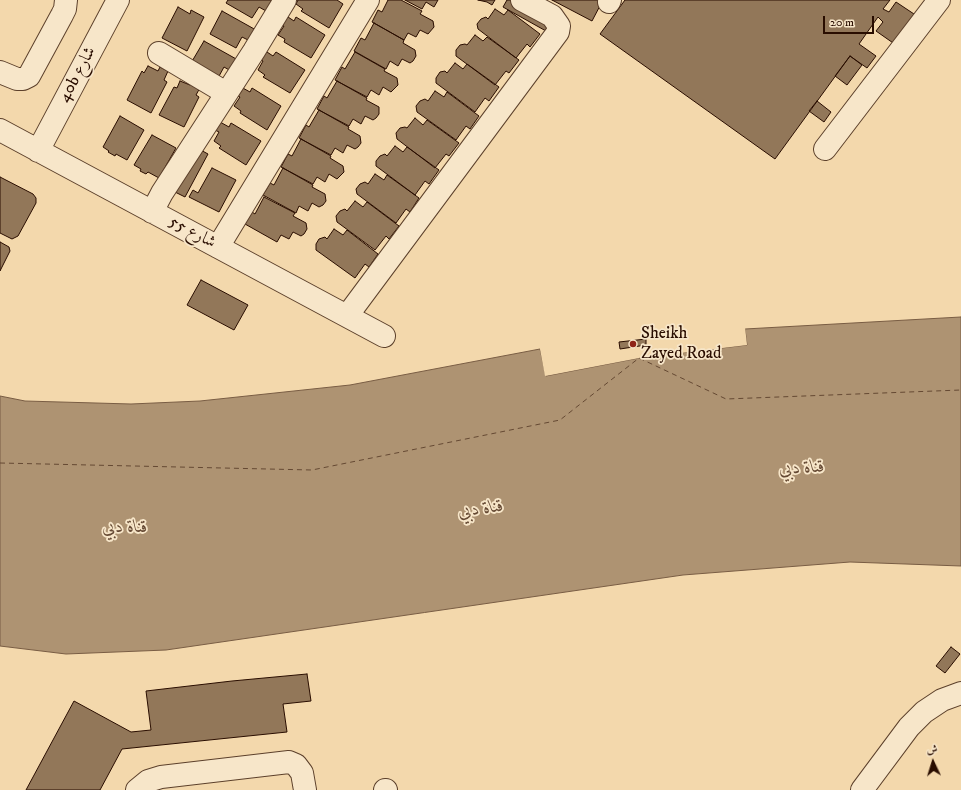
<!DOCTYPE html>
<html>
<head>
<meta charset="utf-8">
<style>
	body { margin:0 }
	#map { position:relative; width:961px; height:790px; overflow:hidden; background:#f3d8ac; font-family:"IM FELL DW Pica",Amiri,serif }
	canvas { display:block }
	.north { position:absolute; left:913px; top:742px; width:40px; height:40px; -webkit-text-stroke:3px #f7e6c9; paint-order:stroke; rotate:356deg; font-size:11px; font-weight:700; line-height:16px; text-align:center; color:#290d00 }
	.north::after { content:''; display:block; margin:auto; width:14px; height:18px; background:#290d00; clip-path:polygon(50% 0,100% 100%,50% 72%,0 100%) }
	.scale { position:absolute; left:823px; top:16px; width:51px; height:18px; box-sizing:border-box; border:2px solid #290d00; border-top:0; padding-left:5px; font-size:12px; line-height:14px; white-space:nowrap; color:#290d00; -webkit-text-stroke:3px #f7e6c9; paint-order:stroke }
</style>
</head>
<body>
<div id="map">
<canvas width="961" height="790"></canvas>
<div class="north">ش</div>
<div class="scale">20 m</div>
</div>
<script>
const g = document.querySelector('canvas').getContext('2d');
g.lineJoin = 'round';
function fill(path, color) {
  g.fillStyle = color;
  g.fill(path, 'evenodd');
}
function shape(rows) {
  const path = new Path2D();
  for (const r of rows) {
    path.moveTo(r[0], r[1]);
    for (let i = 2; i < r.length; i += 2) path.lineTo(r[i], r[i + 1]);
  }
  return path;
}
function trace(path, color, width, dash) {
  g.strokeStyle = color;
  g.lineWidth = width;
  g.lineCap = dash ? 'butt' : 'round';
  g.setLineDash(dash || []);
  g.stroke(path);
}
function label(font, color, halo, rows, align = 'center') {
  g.font = font + ' "IM FELL DW Pica",Amiri,serif';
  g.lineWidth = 3.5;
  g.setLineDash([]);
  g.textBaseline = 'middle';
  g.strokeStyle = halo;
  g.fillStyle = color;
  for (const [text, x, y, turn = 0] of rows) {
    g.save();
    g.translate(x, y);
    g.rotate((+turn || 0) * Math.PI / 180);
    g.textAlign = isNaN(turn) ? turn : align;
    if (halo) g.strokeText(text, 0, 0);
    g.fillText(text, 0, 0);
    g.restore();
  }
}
const water = shape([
	[961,317,961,566,850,562,683,575,166,650,66,654,0,646,0,396,25,401,131,404,200,401,350,385,540,349,546,376,639,358,747,345,745,329,961,317]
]);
fill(water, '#ae9372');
trace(water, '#795d44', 1);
fill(shape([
	[745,327,747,345,639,358,545,376,540,349,542,349,547,374,639,356,745,344,743,329]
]), '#f3d8ac');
trace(shape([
	[0,463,312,470,560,420,639,358,726,399,961,390]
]), '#654933', 1, [5, 4]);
const building = shape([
	[228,0,272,0,266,11,259,7,252,18,226,3,228,0],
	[298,0,337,0,343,4,329,28,301,11,303,9,296,4,298,0],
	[388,0,401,0,422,11,420,14,433,21,434,27,428,34,420,30,416,37,408,33,404,40,372,22,378,10,382,12,388,0],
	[405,0,438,0,434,7,426,2,422,9,405,0],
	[478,0,495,0,492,5,487,2,478,0],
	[507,0,515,0,552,21,546,31,503,7,507,0],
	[552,0,603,0,592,21,552,0],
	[625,0,890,0,883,9,889,12,896,2,917,16,896,45,876,31,883,22,878,17,859,44,876,56,867,68,850,56,775,159,600,34,625,0],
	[178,7,190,14,191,10,204,17,187,51,162,38,178,7],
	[495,9,504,15,508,10,540,34,530,47,527,44,516,58,478,29,477,24,481,19,486,17,488,19,495,9],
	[222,11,256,30,250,41,242,37,236,48,210,34,222,11],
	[285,15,294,21,296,17,325,35,311,58,284,42,285,39,278,35,284,26,280,24,285,15],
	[374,23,404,40,403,43,415,50,416,56,413,61,410,63,402,59,398,66,390,61,386,69,354,51,361,38,365,40,374,23],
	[475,35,483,41,487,37,519,60,509,73,506,71,495,85,456,56,456,50,460,45,465,44,467,45,475,35],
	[204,41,238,60,231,71,224,67,218,78,191,63,204,41],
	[264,50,273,56,276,52,305,70,290,93,263,77,265,75,258,70,263,61,259,59,264,50],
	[355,52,385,69,384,71,397,78,398,85,391,92,383,87,379,95,371,90,367,97,335,80,342,67,345,69,355,52],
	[850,56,862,65,847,85,835,76,850,56],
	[455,63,463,69,467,64,499,87,489,101,485,98,475,112,436,83,436,78,440,72,445,71,447,73,455,63],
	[148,66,158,71,160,67,168,71,164,80,167,82,151,113,127,100,142,71,144,73,148,66],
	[180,81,190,85,192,82,201,86,196,95,199,97,184,127,159,115,174,87,177,88,180,81],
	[337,81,367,98,366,100,379,107,379,114,376,118,373,120,365,116,361,124,353,119,349,126,317,109,324,96,327,98,337,81],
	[241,87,250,92,252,88,281,106,267,130,240,113,241,111,234,106,240,97,236,95,241,87],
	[435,91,444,97,447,92,479,116,470,129,466,126,456,140,417,112,416,106,420,101,425,99,428,101,435,91],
	[817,101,831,112,824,122,809,111,817,101],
	[319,110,349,127,348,129,360,136,361,143,358,147,355,149,347,145,343,153,335,148,331,155,299,138,306,125,309,127,319,110],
	[120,116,144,130,127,160,116,154,115,156,108,152,109,151,103,147,120,116],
	[415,118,423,125,427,120,459,143,449,156,446,154,435,168,397,139,396,133,400,128,405,127,407,128,415,118],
	[220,122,229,127,231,123,261,141,246,165,219,148,221,146,214,141,219,132,215,130,220,122],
	[152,135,176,148,159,178,148,172,146,174,140,171,141,169,134,165,152,135],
	[301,139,331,156,330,158,343,166,344,172,337,179,329,174,325,182,317,177,313,184,281,167,288,154,292,156,301,139],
	[395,146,403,152,407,147,439,170,429,184,425,181,415,195,376,166,376,161,380,156,385,154,387,156,395,146],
	[197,148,208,154,185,197,175,192,197,148],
	[212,168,236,180,219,212,189,197,193,190,198,193,212,168],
	[283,168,313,185,312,187,325,194,326,201,323,205,319,207,312,203,308,211,299,206,296,213,263,195,270,183,274,185,283,168],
	[375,174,384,180,387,175,419,198,410,212,406,209,396,223,357,194,356,189,360,184,365,182,368,184,375,174],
	[0,177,33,194,36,198,36,203,18,236,12,239,0,233,0,177],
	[264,197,295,213,293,216,306,223,307,229,304,234,301,236,293,232,289,239,281,235,277,242,245,224,252,212,255,214,264,197],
	[355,201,363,207,367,202,399,226,389,239,386,236,375,250,337,222,336,216,340,211,345,209,347,211,355,201],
	[334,229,343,235,347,230,378,254,369,267,365,264,355,278,316,250,316,244,319,239,325,237,327,239,334,229],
	[0,242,9,247,10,251,0,271,0,242],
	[201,280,248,305,234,330,187,305,201,280],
	[646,339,646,345,620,349,619,342,646,339],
	[951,647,960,654,945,673,936,666,951,647],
	[307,674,311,701,283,704,287,732,122,749,100,790,26,790,74,701,131,732,151,730,146,691,232,681,307,674]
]);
fill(building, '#927759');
trace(building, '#290d00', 1);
const minor = shape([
	[609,2,610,0],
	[159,53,226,93],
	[0,72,17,79,23,79,29,76,62,15,65,9,66,0],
	[0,130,384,336],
	[825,149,939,0],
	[38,151,118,0],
	[152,212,162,193,254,51,285,0],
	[218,247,368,0],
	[347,316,558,32,559,26,552,16,522,0],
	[137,790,148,781,161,777,289,762,296,765,302,773,305,790],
	[385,790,386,790],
	[862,790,909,727,924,712,942,700,961,693]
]);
trace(minor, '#5c402b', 24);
trace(minor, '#f7e6c9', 22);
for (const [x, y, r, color] of [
	[633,344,4,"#8f2418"]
]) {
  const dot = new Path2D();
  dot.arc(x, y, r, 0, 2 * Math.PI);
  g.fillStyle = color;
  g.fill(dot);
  trace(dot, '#f7e6c9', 1.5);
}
label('17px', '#290d00', '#f7e6c9', [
	["40b شارع",78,75,-62],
	["شارع 55",192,233,28]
]);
label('17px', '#290d00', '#f7e6c9', [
	["Sheikh",641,334],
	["Zayed Road",641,354]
], 'left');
label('italic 18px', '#654933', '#f7e6c9', [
	["قناة دبي",802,469,-3],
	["قناة دبي",481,510,-8],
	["قناة دبي",125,528]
]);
</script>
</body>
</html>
